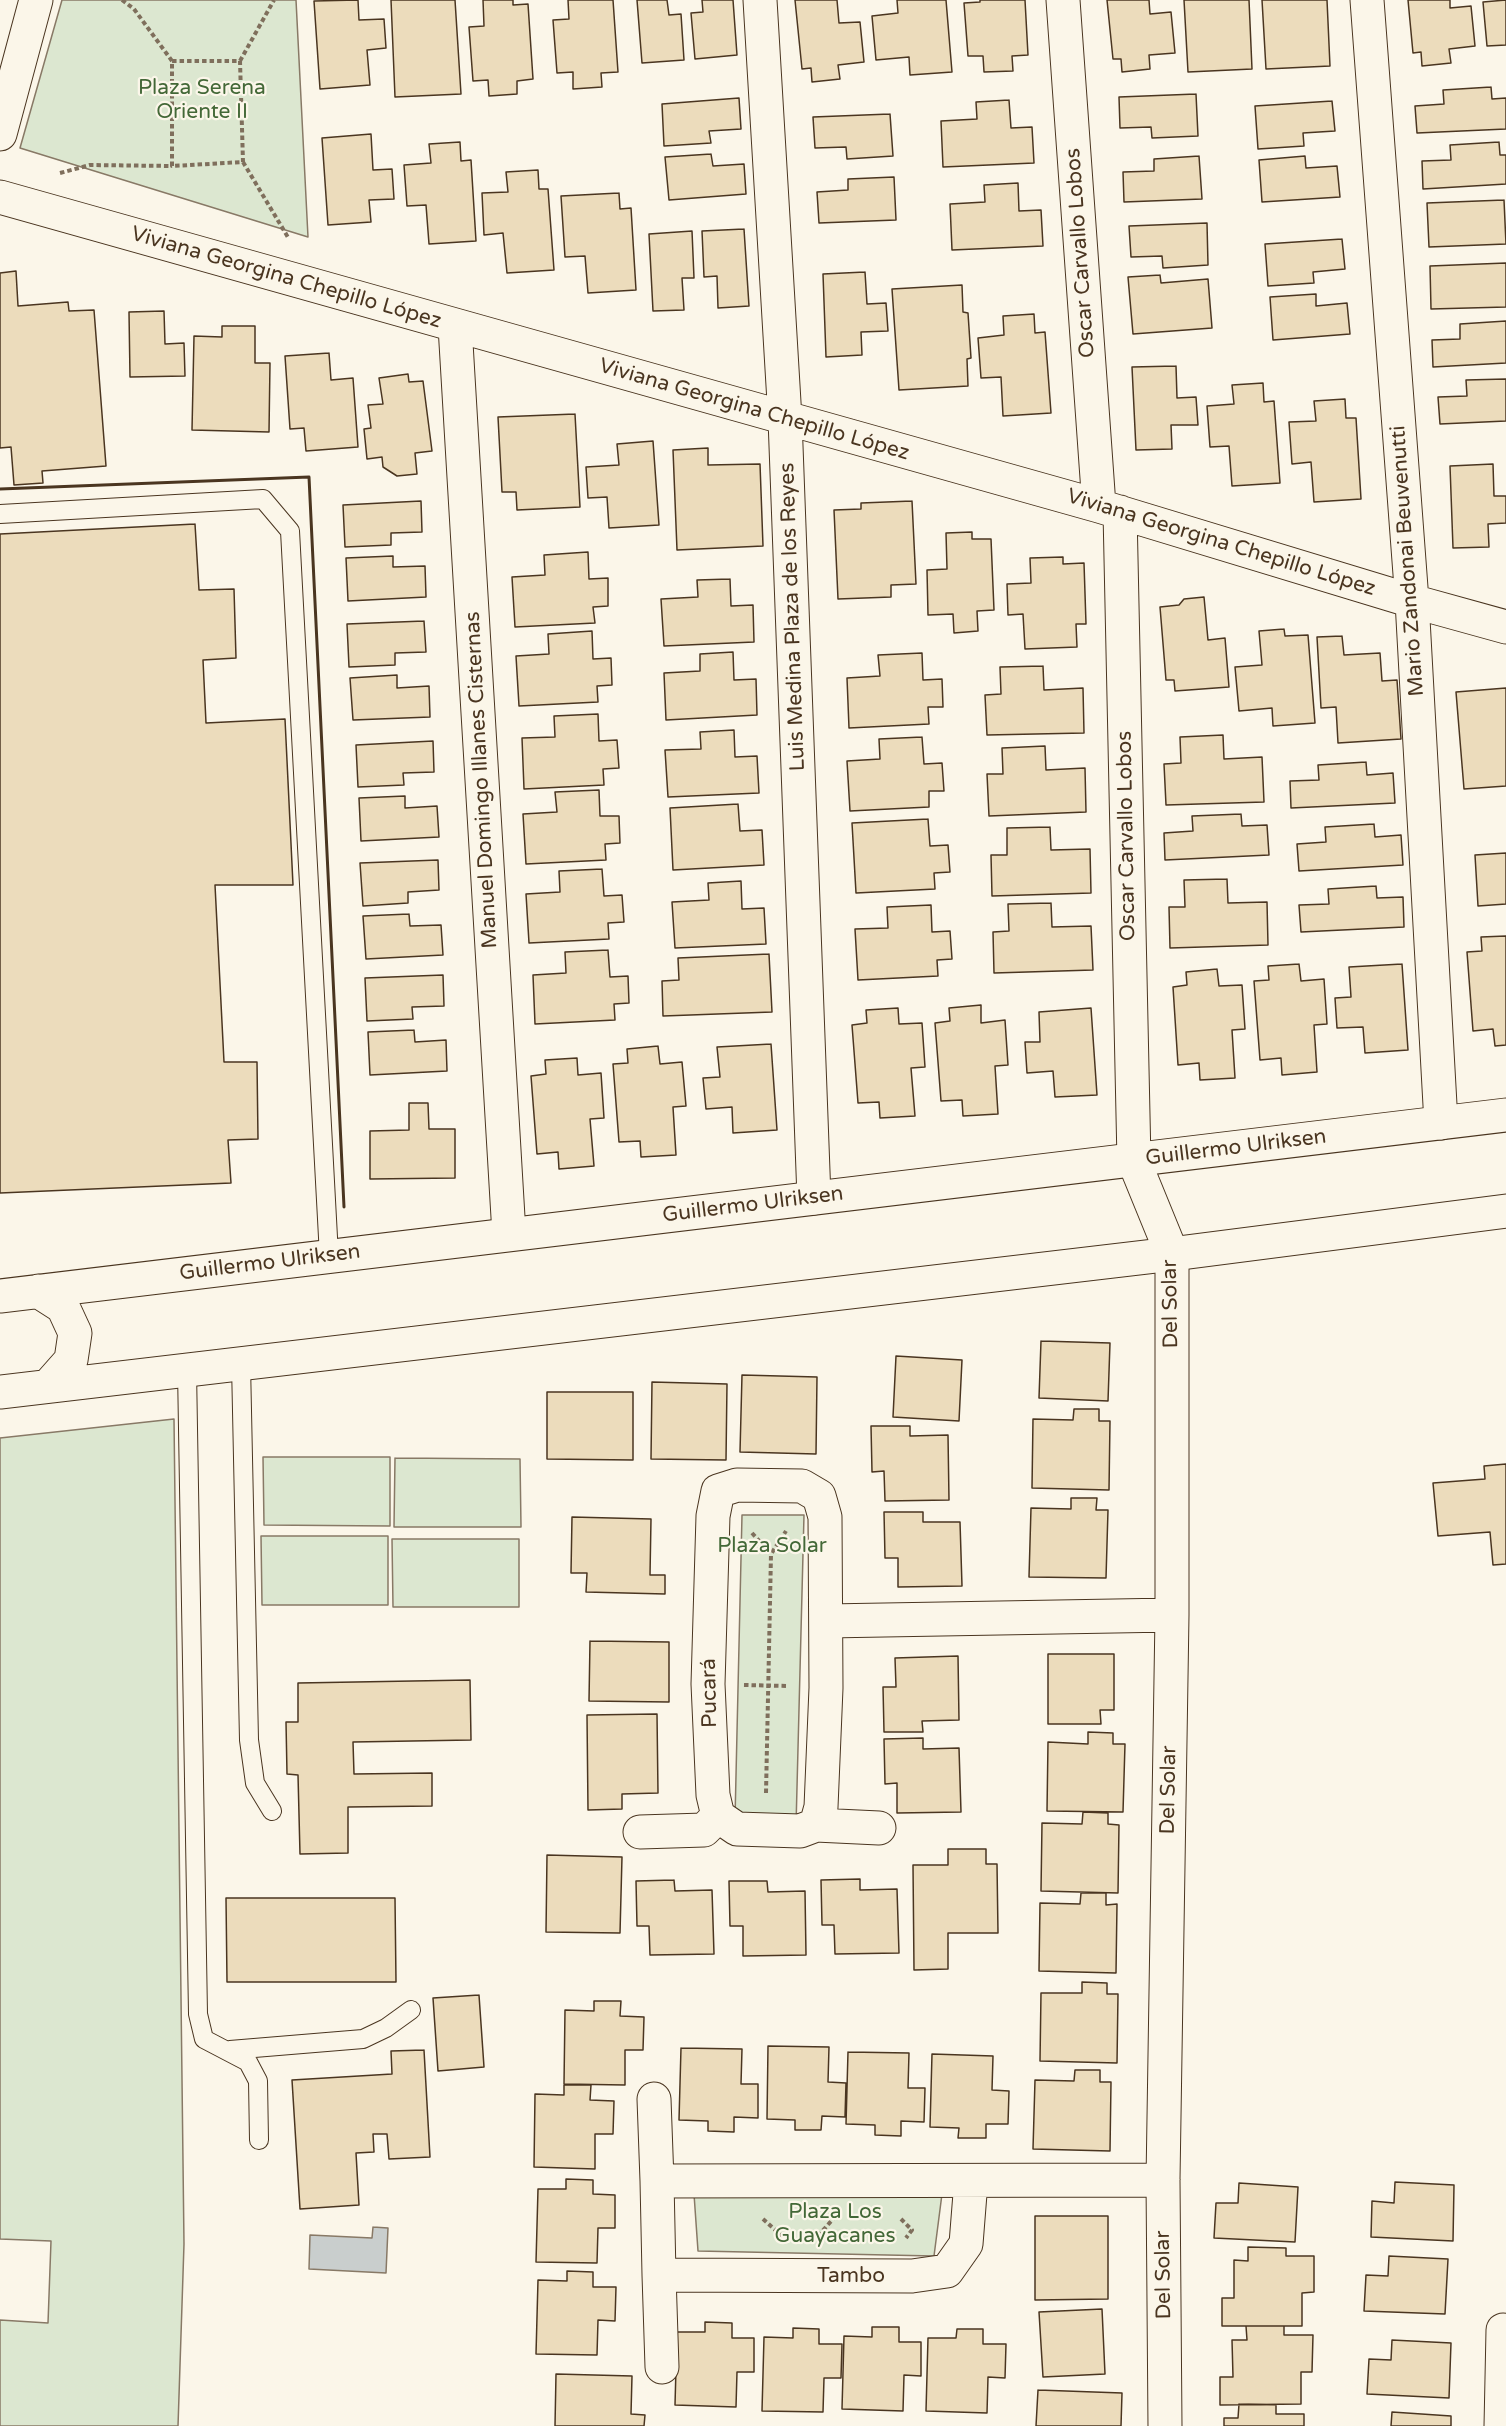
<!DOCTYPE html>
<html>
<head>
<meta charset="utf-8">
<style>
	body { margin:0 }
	canvas { display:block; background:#fbf6e9 }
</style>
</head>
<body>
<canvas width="1506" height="2426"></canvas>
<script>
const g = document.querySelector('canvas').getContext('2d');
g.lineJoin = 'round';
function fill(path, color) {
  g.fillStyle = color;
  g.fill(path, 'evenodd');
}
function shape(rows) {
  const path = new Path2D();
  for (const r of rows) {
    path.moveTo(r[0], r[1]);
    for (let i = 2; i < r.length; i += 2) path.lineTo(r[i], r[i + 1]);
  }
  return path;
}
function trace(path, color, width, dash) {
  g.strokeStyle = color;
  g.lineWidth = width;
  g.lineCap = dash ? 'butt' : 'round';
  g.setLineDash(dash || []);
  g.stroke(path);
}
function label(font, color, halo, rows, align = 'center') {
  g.font = font + ' "Varela Round",sans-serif';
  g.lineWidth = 4.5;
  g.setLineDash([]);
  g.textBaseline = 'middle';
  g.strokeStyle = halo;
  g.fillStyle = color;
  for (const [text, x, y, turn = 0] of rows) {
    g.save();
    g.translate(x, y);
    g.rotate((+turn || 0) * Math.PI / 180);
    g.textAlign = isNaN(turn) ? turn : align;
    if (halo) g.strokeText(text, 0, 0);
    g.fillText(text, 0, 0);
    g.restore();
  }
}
const green = shape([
	[62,0,296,0,308,237,20,148,62,0],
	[174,1419,184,2244,178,2426,0,2426,0,2320,48,2323,51,2241,0,2239,0,1438,174,1419],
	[263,1457,390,1457,390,1526,264,1525,263,1457],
	[395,1458,520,1459,521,1527,394,1527,395,1458],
	[742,1515,804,1515,796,1826,735,1819,742,1515],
	[261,1536,388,1536,388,1605,262,1605,261,1536],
	[392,1539,519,1539,519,1607,393,1607,392,1539],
	[694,2194,942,2194,934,2256,698,2251,694,2194]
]);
fill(green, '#dce7d0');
trace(green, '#887966', 1.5);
const water = shape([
	[373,2227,388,2228,386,2273,309,2269,310,2235,372,2238,373,2227]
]);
fill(water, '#c9cecd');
trace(water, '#887966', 1.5);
const building = shape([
	[358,0,359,20,384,19,386,48,367,50,370,85,320,89,314,1,358,0],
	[391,0,455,0,461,94,395,97,391,0],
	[483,0,513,0,513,5,528,4,533,79,517,81,517,94,489,96,488,80,473,81,469,27,484,26,483,0],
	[568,0,613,0,618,72,601,73,602,87,573,89,573,72,557,73,553,20,569,19,568,0],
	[637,0,667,0,669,15,681,14,684,60,642,63,637,0],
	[702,0,733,0,737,55,695,59,691,13,703,12,702,0],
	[795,0,837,0,839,23,860,22,864,62,838,65,840,79,812,82,811,68,802,69,795,0],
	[897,0,946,0,952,72,910,75,909,57,876,60,872,16,898,13,897,0],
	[980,0,1025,0,1028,55,1012,56,1013,71,984,72,983,56,968,56,964,3,980,2,980,0],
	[1107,0,1149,0,1150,14,1171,12,1175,53,1149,55,1150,69,1122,72,1121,59,1113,59,1107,0],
	[1184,0,1249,0,1252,69,1188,72,1184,0],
	[1262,0,1327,0,1330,66,1266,69,1262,0],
	[1408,0,1450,0,1450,8,1471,6,1475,46,1449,49,1451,63,1422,66,1421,52,1413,53,1408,0],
	[1506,0,1506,45,1487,46,1483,2,1506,0],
	[1491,87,1492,99,1506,98,1506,129,1417,133,1415,106,1444,104,1443,90,1491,87],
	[1196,94,1198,136,1152,138,1151,127,1120,128,1119,97,1196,94],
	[739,98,741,129,709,131,711,143,664,146,662,104,739,98],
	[1009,100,1011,128,1032,127,1034,163,943,167,941,121,977,119,976,102,1009,100],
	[1332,101,1335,131,1303,133,1304,146,1258,149,1255,106,1332,101],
	[890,114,893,156,847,159,846,147,815,148,813,117,890,114],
	[371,134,373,170,392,169,394,199,369,200,371,222,328,225,322,138,371,134],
	[460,142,461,161,471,160,476,241,429,244,426,205,407,206,404,165,431,163,429,144,460,142],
	[1499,142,1500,155,1506,155,1506,184,1423,189,1422,161,1451,160,1450,145,1499,142],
	[711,154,713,166,744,164,746,194,669,200,665,157,711,154],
	[1199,156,1202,199,1124,202,1123,172,1154,171,1154,159,1199,156],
	[1305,156,1306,168,1337,166,1340,197,1262,202,1259,160,1305,156],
	[538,170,539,189,548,189,554,270,507,273,503,233,484,235,482,193,508,192,506,172,538,170],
	[894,177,896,220,819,223,817,192,848,190,848,179,894,177],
	[1018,183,1019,211,1041,210,1043,246,952,250,950,204,985,202,984,185,1018,183],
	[619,193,620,209,631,208,636,290,588,293,585,256,565,257,561,196,619,193],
	[1504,200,1506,244,1429,247,1427,203,1504,200],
	[1207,223,1208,265,1163,268,1162,256,1131,257,1129,226,1207,223],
	[744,229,749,306,718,308,717,276,704,277,702,231,744,229],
	[692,231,694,278,682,278,684,310,653,311,649,234,692,231],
	[1342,239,1345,269,1313,272,1314,283,1268,286,1265,244,1342,239],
	[1506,263,1506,307,1431,309,1430,266,1506,263],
	[16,271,18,306,68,302,69,311,94,310,106,466,42,471,43,483,14,485,11,447,0,448,0,273,16,271],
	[865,272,867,304,886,303,888,331,861,332,862,355,826,357,823,274,865,272],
	[1160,275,1161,283,1208,279,1212,328,1133,334,1128,277,1160,275],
	[962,285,963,312,968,313,971,358,967,359,968,386,899,390,892,289,962,285],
	[1316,294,1316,306,1347,303,1350,334,1273,340,1270,297,1316,294],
	[164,311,165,344,184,343,185,376,130,377,129,312,164,311],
	[1034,314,1035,333,1045,332,1051,413,1003,416,1001,377,981,378,978,338,1004,335,1003,316,1034,314],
	[1506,321,1506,363,1433,367,1432,340,1460,339,1460,324,1506,321],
	[222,326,255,326,255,363,270,363,269,432,192,430,194,336,222,337,222,326],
	[329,353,331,380,353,378,358,447,306,451,304,428,290,429,285,356,329,353],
	[1176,366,1177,398,1196,397,1198,425,1171,425,1172,449,1136,450,1132,367,1176,366],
	[408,374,409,382,423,381,432,451,415,453,417,474,397,476,383,467,382,457,367,459,364,429,371,428,368,405,383,404,379,378,408,374],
	[1506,379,1506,421,1440,424,1438,397,1467,396,1466,380,1506,379],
	[1263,383,1264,402,1274,401,1280,483,1232,486,1229,446,1210,447,1207,406,1234,404,1232,385,1263,383],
	[1345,399,1346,418,1356,418,1361,499,1314,502,1311,462,1292,464,1289,422,1316,421,1314,401,1345,399],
	[575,414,580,507,517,510,516,492,502,492,498,417,575,414],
	[653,441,659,525,609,528,607,497,588,498,586,467,619,465,617,444,653,441],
	[708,448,708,465,760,464,763,546,677,550,673,450,708,448],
	[1493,464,1494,496,1506,496,1506,523,1488,524,1489,547,1453,548,1450,466,1493,464],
	[421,501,422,532,391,533,391,545,345,547,343,505,421,501],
	[912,501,916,584,891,585,891,597,838,599,834,510,861,509,861,503,912,501],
	[195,524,199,590,234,589,236,658,203,660,206,723,285,719,293,885,215,885,224,1062,257,1062,258,1139,228,1140,231,1183,0,1193,0,534,195,524],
	[972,532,972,539,991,539,994,610,977,611,978,631,954,633,953,614,928,615,927,570,947,569,946,533,972,532],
	[588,552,589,579,608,578,608,606,593,607,595,623,515,627,512,577,545,575,544,555,588,552],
	[393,556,393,567,425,566,426,597,348,601,346,558,393,556],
	[1063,557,1063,564,1084,563,1086,624,1076,624,1077,647,1025,649,1023,614,1008,615,1007,584,1031,583,1030,558,1063,557],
	[730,579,731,606,753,605,754,642,664,646,661,599,698,597,697,580,730,579],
	[1204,597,1208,640,1225,638,1229,687,1175,691,1174,680,1166,680,1160,607,1179,605,1184,599,1204,597],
	[424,621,426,652,395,653,395,665,349,667,347,624,424,621],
	[1284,629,1285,636,1308,635,1315,723,1273,726,1272,708,1239,711,1235,667,1262,665,1259,631,1284,629],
	[592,631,593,659,611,658,612,685,597,686,598,702,519,706,516,656,549,654,548,634,592,631],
	[1342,636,1344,655,1380,653,1382,681,1397,680,1401,739,1338,743,1336,707,1321,708,1317,637,1342,636],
	[733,652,734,680,756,679,757,715,666,720,664,673,700,671,700,654,733,652],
	[922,653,923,680,942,679,943,707,928,707,929,724,849,728,847,678,880,676,878,655,922,653],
	[1043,666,1044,690,1083,688,1084,733,987,735,985,695,1001,694,1000,667,1043,666],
	[397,675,397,688,429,686,430,717,353,720,350,678,397,675],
	[1506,688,1506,786,1464,789,1456,692,1506,688],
	[598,714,599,741,617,740,619,768,603,769,604,785,524,789,522,738,555,737,554,716,598,714],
	[734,730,735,757,757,756,759,793,668,797,665,750,701,749,700,732,734,730],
	[1223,735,1224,759,1262,757,1264,802,1166,805,1164,764,1181,763,1180,737,1223,735],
	[922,737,924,764,942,763,944,791,929,791,929,807,850,811,847,761,880,759,879,739,922,737],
	[433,741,434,772,403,773,404,785,358,787,356,745,433,741],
	[1045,746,1046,770,1085,768,1086,812,989,816,987,774,1003,774,1002,748,1045,746],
	[1366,762,1367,775,1393,773,1395,803,1291,808,1290,781,1319,780,1318,765,1366,762],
	[599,790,600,816,619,816,620,843,605,844,606,860,526,864,523,814,557,812,555,792,599,790],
	[405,796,405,808,437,806,439,837,361,841,359,798,405,796],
	[738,804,740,831,762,830,764,865,673,870,670,808,738,804],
	[1241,814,1242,826,1267,825,1269,855,1165,860,1164,833,1193,831,1192,816,1241,814],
	[928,819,930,846,948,845,950,872,934,873,935,889,856,893,852,823,928,819],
	[1374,824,1375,837,1401,835,1403,865,1299,871,1297,844,1326,842,1325,827,1374,824],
	[1050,827,1051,850,1090,849,1091,893,992,896,991,855,1007,855,1007,828,1050,827],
	[1506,853,1506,904,1478,906,1475,855,1506,853],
	[438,860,439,890,408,892,408,903,363,906,360,863,438,860],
	[602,869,604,896,622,895,624,922,608,923,609,939,529,943,526,894,560,892,559,871,602,869],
	[1227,879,1228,903,1267,902,1268,945,1170,948,1169,907,1185,907,1184,880,1227,879],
	[741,881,742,909,764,908,766,944,675,948,672,902,709,900,708,883,741,881],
	[1376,886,1377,898,1403,897,1404,927,1301,932,1299,905,1329,904,1328,889,1376,886],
	[1051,903,1052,927,1091,926,1093,970,994,973,993,932,1009,931,1008,904,1051,903],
	[931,905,932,932,950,931,952,959,937,960,938,976,858,980,855,929,888,928,887,907,931,905],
	[409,914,410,926,441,925,443,955,366,959,363,916,409,914],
	[1506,936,1506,1045,1495,1046,1493,1029,1473,1031,1467,952,1482,951,1481,937,1506,936],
	[608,950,610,977,628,976,629,1003,614,1004,615,1020,535,1024,533,975,566,973,565,952,608,950],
	[769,954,772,1012,663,1016,662,981,679,980,678,958,769,954],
	[1299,964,1301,981,1324,979,1327,1024,1314,1025,1317,1072,1282,1075,1281,1058,1260,1060,1254,981,1269,980,1268,966,1299,964],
	[1402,964,1408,1050,1365,1053,1363,1027,1337,1028,1335,998,1351,997,1349,967,1402,964],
	[1217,969,1219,986,1242,985,1245,1029,1232,1030,1235,1078,1200,1080,1199,1063,1178,1065,1173,987,1187,985,1186,972,1217,969],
	[443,975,444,1006,412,1007,413,1019,367,1021,365,978,443,975],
	[981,1005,981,1023,1005,1020,1008,1065,995,1066,998,1114,963,1116,962,1100,941,1101,935,1023,950,1021,949,1008,981,1005],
	[898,1008,899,1024,922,1023,925,1067,911,1068,915,1116,880,1118,879,1102,858,1103,852,1025,867,1023,866,1010,898,1008],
	[1091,1008,1097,1095,1055,1097,1053,1071,1027,1073,1025,1042,1040,1042,1039,1012,1091,1008],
	[414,1030,415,1042,446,1040,447,1071,370,1075,368,1032,414,1030],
	[771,1044,777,1130,733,1133,732,1107,706,1109,703,1078,720,1077,717,1047,771,1044],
	[658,1046,660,1064,682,1062,686,1106,673,1107,676,1155,641,1157,640,1141,619,1142,613,1064,628,1063,627,1049,658,1046],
	[577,1058,578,1075,601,1073,604,1118,590,1119,594,1166,559,1169,558,1152,537,1154,531,1076,546,1074,545,1060,577,1058],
	[409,1103,428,1103,429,1129,455,1129,455,1178,370,1179,370,1131,409,1130,409,1103],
	[1041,1341,1110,1343,1108,1401,1039,1398,1041,1341],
	[896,1356,962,1360,959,1421,893,1417,896,1356],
	[742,1375,817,1377,816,1454,740,1452,742,1375],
	[652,1382,727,1384,726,1460,651,1459,652,1382],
	[547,1392,633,1392,633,1460,547,1459,547,1392],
	[1074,1409,1099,1409,1099,1421,1110,1421,1109,1490,1032,1488,1033,1419,1073,1420,1074,1409],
	[871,1426,910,1426,910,1436,948,1435,949,1500,885,1501,884,1471,872,1472,871,1426],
	[1506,1464,1506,1564,1493,1565,1490,1532,1438,1536,1433,1483,1485,1479,1484,1466,1506,1464],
	[1071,1498,1097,1498,1096,1510,1108,1510,1106,1578,1029,1577,1031,1508,1071,1509,1071,1498],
	[884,1512,923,1512,923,1522,960,1522,962,1586,898,1587,898,1558,885,1558,884,1512],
	[572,1517,651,1519,650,1575,665,1575,665,1594,586,1592,587,1573,571,1573,572,1517],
	[590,1641,669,1642,669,1702,589,1701,590,1641],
	[1048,1654,1114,1654,1114,1710,1100,1710,1101,1724,1048,1724,1048,1654],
	[958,1656,959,1720,922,1721,923,1732,884,1732,883,1687,896,1687,895,1658,958,1656],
	[470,1680,471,1740,353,1742,354,1774,432,1773,432,1806,348,1807,348,1853,300,1854,298,1775,287,1774,286,1722,298,1722,298,1683,470,1680],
	[657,1714,658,1793,622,1794,622,1809,588,1810,587,1715,657,1714],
	[1088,1732,1113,1733,1113,1744,1125,1744,1123,1812,1047,1811,1048,1742,1088,1744,1088,1732],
	[923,1738,923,1749,959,1748,961,1812,897,1813,897,1783,885,1784,884,1739,923,1738],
	[1083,1812,1108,1813,1108,1824,1119,1825,1118,1893,1041,1891,1042,1823,1082,1824,1083,1812],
	[948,1849,986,1849,986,1864,997,1864,998,1933,948,1933,948,1969,914,1970,913,1865,948,1865,948,1849],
	[547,1855,622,1857,620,1933,546,1932,547,1855],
	[860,1879,860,1890,897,1889,899,1953,835,1954,834,1925,822,1925,821,1880,860,1879],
	[674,1880,675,1891,712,1890,714,1954,650,1955,649,1926,637,1926,636,1881,674,1880],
	[729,1881,767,1881,768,1892,805,1891,806,1955,743,1956,743,1926,730,1926,729,1881],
	[1081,1893,1106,1893,1106,1905,1117,1904,1116,1973,1039,1971,1040,1903,1080,1904,1081,1893],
	[226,1898,395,1898,396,1982,227,1982,226,1898],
	[1082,1982,1107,1983,1107,1994,1118,1994,1117,2063,1040,2061,1041,1993,1082,1993,1082,1982],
	[479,1995,484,2067,438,2071,433,1998,479,1995],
	[594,2001,621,2001,620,2016,644,2017,643,2050,625,2050,625,2085,564,2084,565,2010,594,2011,594,2001],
	[768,2046,829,2047,828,2082,846,2083,845,2117,822,2116,821,2130,795,2130,795,2120,767,2119,768,2046],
	[681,2048,742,2049,741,2084,758,2084,758,2118,734,2117,734,2132,708,2131,708,2121,679,2120,681,2048],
	[424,2050,430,2157,389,2159,387,2134,373,2134,374,2152,356,2153,359,2205,300,2209,292,2080,392,2074,391,2051,424,2050],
	[848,2052,909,2053,908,2088,925,2088,924,2122,901,2121,901,2136,875,2135,875,2125,846,2124,848,2052],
	[932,2054,993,2056,992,2090,1009,2091,1008,2124,986,2124,986,2138,958,2138,959,2128,930,2127,932,2054],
	[1075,2070,1100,2070,1100,2082,1111,2082,1110,2151,1033,2149,1035,2080,1074,2081,1075,2070],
	[564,2085,591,2085,590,2100,614,2101,613,2134,595,2134,595,2169,534,2167,535,2094,564,2095,564,2085],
	[566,2179,593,2180,593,2194,615,2195,615,2228,598,2228,597,2263,536,2262,538,2189,566,2189,566,2179],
	[1395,2182,1454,2185,1453,2241,1371,2237,1372,2201,1394,2203,1395,2182],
	[1239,2183,1298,2187,1295,2242,1214,2238,1216,2203,1238,2203,1239,2183],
	[1035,2216,1108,2216,1108,2299,1035,2300,1035,2216],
	[1248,2247,1286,2248,1286,2256,1314,2256,1314,2292,1302,2293,1302,2326,1222,2326,1222,2298,1234,2298,1234,2260,1248,2261,1248,2247],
	[1389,2256,1448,2259,1445,2314,1364,2311,1366,2275,1388,2276,1389,2256],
	[567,2271,593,2272,593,2287,616,2287,615,2321,598,2320,597,2355,536,2354,538,2280,567,2281,567,2271],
	[1102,2309,1105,2374,1043,2377,1039,2312,1102,2309],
	[705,2322,732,2323,732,2338,754,2338,754,2372,737,2372,736,2407,675,2405,677,2332,705,2332,705,2322],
	[1246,2326,1284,2326,1284,2335,1313,2335,1312,2372,1301,2372,1301,2404,1220,2405,1220,2377,1233,2377,1232,2340,1247,2340,1246,2326],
	[872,2327,899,2327,899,2342,921,2342,921,2376,904,2375,903,2411,842,2409,844,2336,872,2337,872,2327],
	[793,2328,819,2329,819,2344,842,2344,841,2378,824,2378,823,2412,762,2411,764,2337,793,2338,793,2328],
	[957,2329,983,2329,983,2344,1006,2344,1005,2378,988,2377,987,2413,926,2411,928,2338,956,2338,957,2329],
	[1392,2340,1451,2343,1449,2398,1367,2394,1369,2359,1391,2360,1392,2340],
	[556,2374,632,2376,631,2414,645,2415,644,2426,555,2426,556,2374],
	[1038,2390,1122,2393,1121,2426,1036,2426,1038,2390],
	[1239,2404,1276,2405,1276,2414,1304,2414,1304,2426,1224,2426,1224,2418,1238,2418,1239,2404],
	[1392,2412,1451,2416,1451,2426,1391,2426,1392,2412]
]);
fill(building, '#ecdcbc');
trace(building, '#4a3520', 1.5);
const lane = shape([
	[0,514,263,499,290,531,329,1256],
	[241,1364,249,1740,255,1783,272,1811],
	[187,1370,198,2014,204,2039,248,2062,258,2081,259,2140],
	[230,2050,363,2039,386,2028,411,2010]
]);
const street = shape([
	[760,0,785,419,814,1198],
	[1063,0,1099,506],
	[1367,0,1412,601,1441,1123],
	[0,134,36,0],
	[0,197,1099,506,1412,601,1506,627],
	[455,326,509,1234],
	[1120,512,1134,1161,1172,1254,1172,1615,1163,2180,1165,2426],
	[827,1621,1172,1615],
	[816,1825,821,1807,826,1688,825,1517,819,1496,802,1486,737,1485,718,1491,713,1516,708,1684,713,1795,718,1816,737,1829,800,1831,816,1825,879,1828],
	[640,1832,704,1830,718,1816],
	[654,2099,657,2181],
	[971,2181,966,2244,947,2271,912,2276,659,2275,657,2181,1163,2180],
	[659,2275,662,2367],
	[1501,2426,1503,2330]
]);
const secondary = shape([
	[38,1291,63,1307,75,1333,71,1360,48,1386],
	[0,1296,1506,1115],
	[0,1392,1172,1254,1506,1211]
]);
trace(lane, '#4a3520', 20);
trace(street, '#4a3520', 35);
trace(secondary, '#4a3520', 35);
trace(shape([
	[122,0,134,9,172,61,172,166,243,162,240,61,172,61],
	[240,61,274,0],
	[243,162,289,239],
	[60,173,90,165,172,166],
	[752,1533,771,1554,786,1531],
	[744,1685,788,1686],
	[766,1793,771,1554],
	[763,2219,782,2236],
	[901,2219,912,2230,906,2238],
	[818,2236,833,2219]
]), '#7f6f5c', 4, [4.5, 3]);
trace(lane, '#fbf6e9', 18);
trace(street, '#fbf6e9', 33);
trace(secondary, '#fbf6e9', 33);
trace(shape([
	[0,489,309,477,344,1207]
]), '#4a3520', 3);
label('21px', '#436837', '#fbf6e9', [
	["Plaza Serena",202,88],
	["Oriente II",202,112],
	["Plaza Solar",772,1546],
	["Plaza Los",835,2212],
	["Guayacanes",835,2236]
]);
label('21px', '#4a3520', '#fbf6e9', [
	["Oscar Carvallo Lobos",1081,253,-94],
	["Viviana Georgina Chepillo López",286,278,16],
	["Viviana Georgina Chepillo López",754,410,16],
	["Viviana Georgina Chepillo López",1221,543,17],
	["Mario Zandonai Beuvenutti",1408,561,-94],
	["Luis Medina Plaza de los Reyes",793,617,-92],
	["Manuel Domingo Illanes Cisternas",482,780,-93],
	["Oscar Carvallo Lobos",1127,836,-91],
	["Guillermo Ulriksen",1236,1148,-7],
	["Guillermo Ulriksen",753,1205,-7],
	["Guillermo Ulriksen",270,1263,-7],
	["Del Solar",1171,1304,-91],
	["Pucará",710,1693,-91],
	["Del Solar",1169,1790,-89],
	["Del Solar",1164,2275,-91],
	["Tambo",851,2276]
]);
</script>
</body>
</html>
